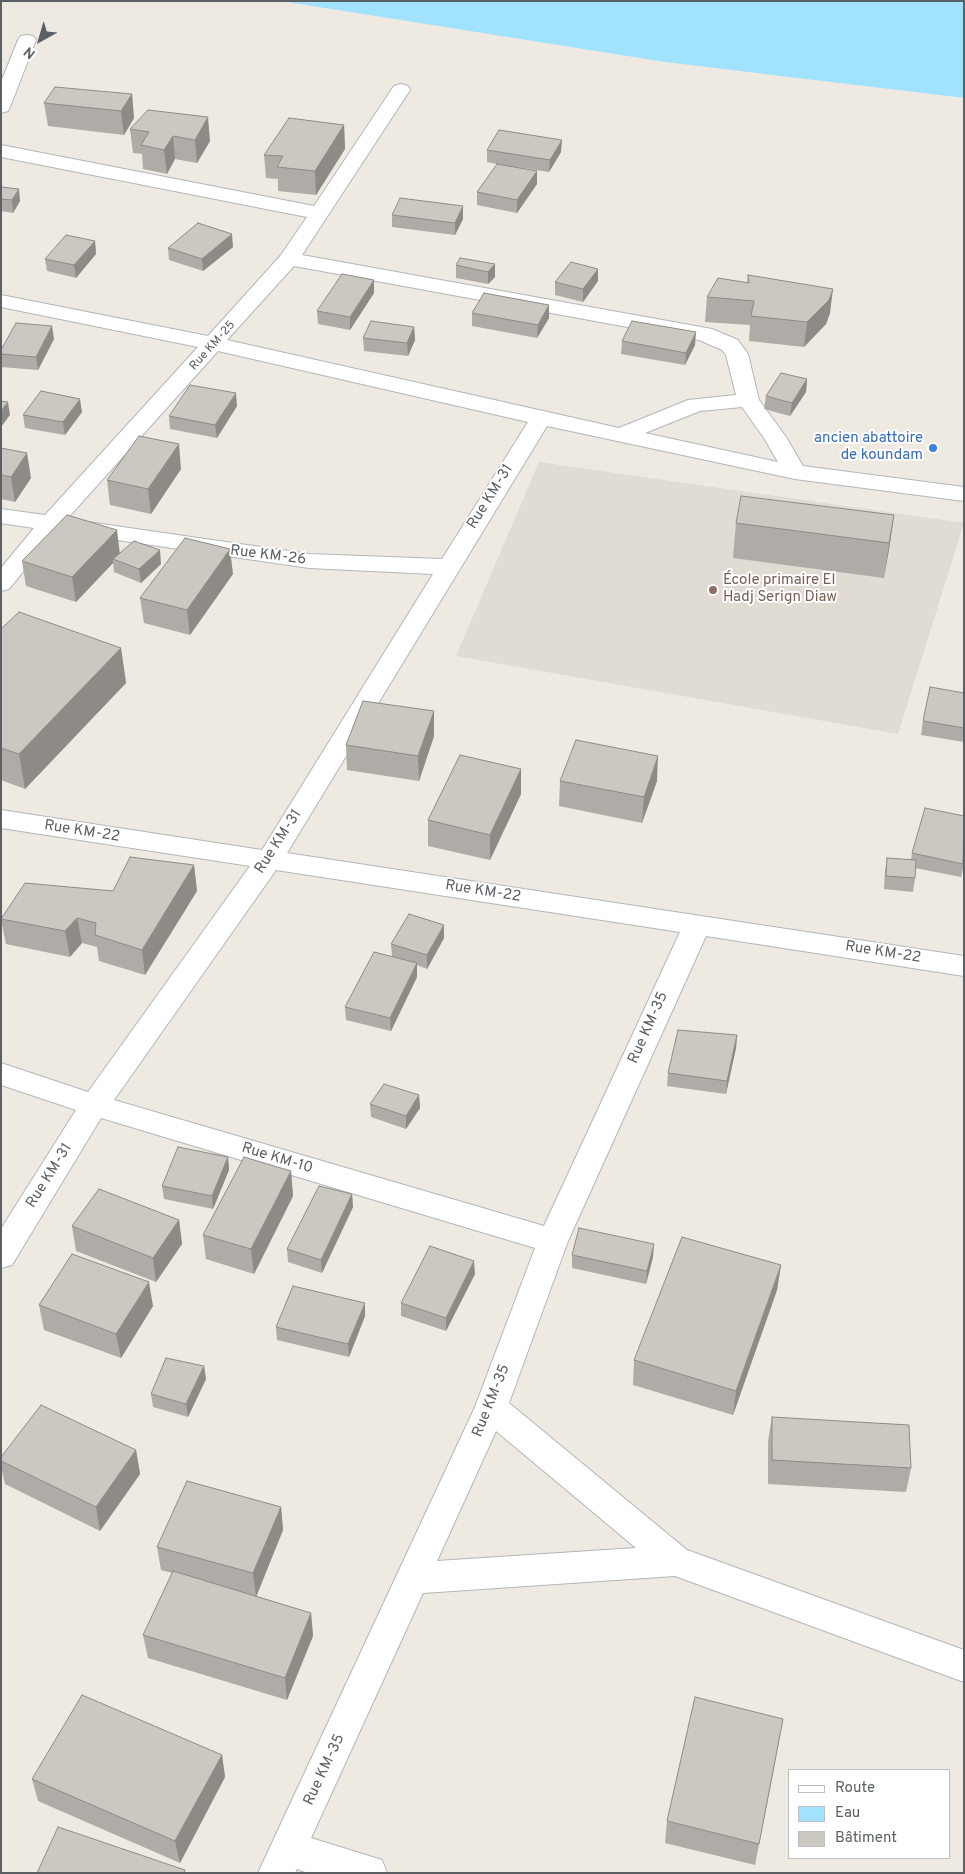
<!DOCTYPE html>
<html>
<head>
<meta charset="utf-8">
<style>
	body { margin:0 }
	#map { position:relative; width:965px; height:1874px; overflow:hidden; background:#eeeae2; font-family:Overpass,sans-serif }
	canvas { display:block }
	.frame { position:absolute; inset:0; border:2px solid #5a6064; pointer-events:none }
	.legend { position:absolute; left:788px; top:1769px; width:162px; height:90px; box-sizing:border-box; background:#fff; border:1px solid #bdbfc1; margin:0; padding:6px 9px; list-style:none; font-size:15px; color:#5a6064 }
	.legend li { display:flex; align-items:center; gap:10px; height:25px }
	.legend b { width:25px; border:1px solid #bdbfc1 }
	.north { position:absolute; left:15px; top:15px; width:50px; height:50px; -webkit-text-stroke:4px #fff; paint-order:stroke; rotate:219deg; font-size:14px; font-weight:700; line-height:20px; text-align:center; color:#5a6064 }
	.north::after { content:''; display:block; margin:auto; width:18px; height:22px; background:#5a6064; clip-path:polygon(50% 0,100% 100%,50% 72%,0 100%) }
</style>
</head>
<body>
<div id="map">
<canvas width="965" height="1874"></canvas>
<div class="frame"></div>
<ul class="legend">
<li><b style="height:6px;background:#fff"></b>Route</li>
<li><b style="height:14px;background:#a1e3ff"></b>Eau</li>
<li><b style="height:14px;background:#cbc7c1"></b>Bâtiment</li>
</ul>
<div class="north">N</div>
</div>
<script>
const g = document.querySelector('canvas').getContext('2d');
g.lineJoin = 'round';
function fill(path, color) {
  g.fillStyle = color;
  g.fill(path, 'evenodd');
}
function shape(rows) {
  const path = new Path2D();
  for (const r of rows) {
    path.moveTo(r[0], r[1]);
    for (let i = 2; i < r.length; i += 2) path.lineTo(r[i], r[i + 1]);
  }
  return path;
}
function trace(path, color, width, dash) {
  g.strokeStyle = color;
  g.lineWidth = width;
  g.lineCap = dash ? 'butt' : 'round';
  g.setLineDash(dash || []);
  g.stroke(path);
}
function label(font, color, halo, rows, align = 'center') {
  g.font = font + ' Overpass,sans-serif';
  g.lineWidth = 4;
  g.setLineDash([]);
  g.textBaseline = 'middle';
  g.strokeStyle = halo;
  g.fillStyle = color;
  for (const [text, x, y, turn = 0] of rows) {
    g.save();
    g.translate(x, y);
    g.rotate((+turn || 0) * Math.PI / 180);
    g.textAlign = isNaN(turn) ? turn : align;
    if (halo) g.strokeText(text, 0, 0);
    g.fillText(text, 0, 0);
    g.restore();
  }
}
fill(shape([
	[539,462,964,523,898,734,456,656]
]), '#e0dbd3');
fill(shape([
	[281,1,964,1,964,98,665,62]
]), '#a1e3ff');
const minor = shape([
	[27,35,33,36,36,40,10,107,8,111,1,113,1,82,18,40,21,36,27,35],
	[401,84,408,86,410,90,302,255,712,329,738,340,748,354,759,400,786,437,803,466,964,487,964,501,795,479,547,426,287,853,964,956,964,976,706,936,568,1241,509,1403,687,1550,964,1650,964,1682,675,1576,423,1593,311,1838,382,1860,387,1873,308,1873,297,1869,295,1873,258,1873,475,1407,535,1248,101,1118,12,1265,1,1268,1,1229,76,1110,1,1085,1,1063,88,1092,250,866,1,828,1,810,262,850,433,574,309,568,56,531,9,589,1,591,1,568,34,528,1,523,1,509,45,515,198,347,1,307,1,295,208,336,281,255,307,217,1,157,1,145,314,206,394,86,401,84],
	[294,266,699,340,722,350,726,355,736,395,688,400,619,428,227,340,294,266],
	[218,351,528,422,442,559,309,554,67,519,218,351],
	[742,407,764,438,778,462,645,433,700,411,742,407],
	[276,870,680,932,544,1226,114,1100,276,870],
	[496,1431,636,1548,437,1561,496,1431]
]);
trace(minor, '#b3b6ba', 2);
fill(minor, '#fff');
fill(shape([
	[132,94,134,118,124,135,48,126,44,103],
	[344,125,345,149,316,195,278,191,278,179,266,178,264,155],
	[130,129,210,141,197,163,175,159,167,174,143,169,142,154,133,153],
	[487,150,561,152,549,172,511,166,537,171,537,184,517,213,477,205,477,192,497,164,487,162],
	[1,187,20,201,13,213,1,211],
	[392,215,463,219,455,235,392,227],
	[95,241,96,254,76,278,47,271,45,259],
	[233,247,203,271,169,260,168,248],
	[495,264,495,277,488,284,456,278,456,265],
	[598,269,598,281,583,302,555,295,555,282],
	[748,275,830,313,826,324,804,347,749,341,750,325,705,322,707,297,747,283],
	[374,280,374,293,350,330,318,324,317,311],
	[549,305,549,318,537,338,472,326,472,313],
	[414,327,415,340,408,356,364,351,363,338],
	[54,339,38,370,1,367,1,350],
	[622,341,695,345,685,365,621,354],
	[807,379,806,392,790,416,764,409,766,396],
	[237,406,217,438,170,429,169,416],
	[82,412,65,435,25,428,23,415],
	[1,448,31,478,15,502,1,499],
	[181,469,151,514,110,505,107,480],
	[894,515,884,578,733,558,736,523],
	[120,553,161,564,141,583,114,572,113,563,76,602,26,586,22,561],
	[233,574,190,635,144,623,140,598],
	[1,629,121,648,126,683,25,789,1,780],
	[964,693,964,742,921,735,923,721],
	[434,711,434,736,419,781,347,770,346,745],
	[521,769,521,794,490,860,428,846,428,820],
	[560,781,657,781,642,823,559,806],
	[964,816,964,865,961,877,915,868,915,878,913,892,884,889,885,871,887,858,911,860,912,853],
	[194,865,197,891,145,975,99,961,97,947,82,943,70,957,6,944,1,919,113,891],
	[444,938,427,969,417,965,417,977,391,1031,346,1020,345,1007,392,957,391,944],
	[737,1035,736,1048,726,1094,667,1086,668,1073],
	[419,1095,420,1108,406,1129,371,1117,370,1104],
	[228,1157,229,1170,213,1209,164,1199,162,1186],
	[291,1171,293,1196,254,1274,206,1259,203,1235],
	[352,1194,353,1207,322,1273,288,1262,287,1249],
	[179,1220,182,1244,156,1282,76,1251,72,1226],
	[572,1255,653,1257,646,1284,572,1268],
	[781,1265,777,1290,733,1415,633,1385,634,1360],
	[475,1274,446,1331,401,1316,401,1303],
	[39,1305,153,1306,121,1358,44,1330],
	[365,1316,349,1357,277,1340,276,1327],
	[204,1366,206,1379,188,1417,153,1407,151,1394],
	[772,1417,911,1468,906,1492,768,1484,768,1441],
	[136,1450,140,1474,100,1531,5,1484,1,1467,1,1457],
	[281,1507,283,1530,256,1597,311,1613,313,1636,287,1700,148,1658,143,1635,172,1573,161,1570,157,1547],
	[779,1741,755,1865,665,1843,667,1821],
	[222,1755,225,1777,180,1863,38,1801,32,1779]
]), '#afaba6');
fill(shape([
	[132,94,134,118,124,135,121,111],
	[208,117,210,141,197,163,195,140],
	[344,125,345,149,316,195,315,171],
	[173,136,175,159,167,174,164,150],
	[562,140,561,152,549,172,550,160],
	[537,171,537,184,517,213,517,200],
	[19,189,20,201,13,213,12,200],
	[463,206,463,219,455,235,455,223],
	[232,234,233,247,203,271,202,259],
	[95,241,96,254,76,278,74,265],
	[495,264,495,277,488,284,488,272],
	[598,269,598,281,583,302,583,289],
	[374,280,374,293,350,330,350,317],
	[833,289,830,313,826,324,804,347,807,322],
	[549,305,549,318,537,338,538,325],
	[52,326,54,339,38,370,36,357],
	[414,327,415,340,408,356,407,343],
	[696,332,695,345,685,365,686,353],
	[807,379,806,392,790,416,792,403],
	[236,393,237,406,217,438,215,425],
	[80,399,82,412,65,435,63,422],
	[8,402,10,415,1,427,1,411],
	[179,444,181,469,151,514,148,489],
	[27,453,31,478,15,502,11,477],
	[894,515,889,550,884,578,889,543],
	[117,530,120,555,113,559,113,563,76,602,72,577],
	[230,549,233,574,190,635,187,610],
	[160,550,161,564,141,583,139,569],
	[121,648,126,683,25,789,19,754],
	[434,711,434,736,419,781,418,756],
	[658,756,657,781,642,823,644,797],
	[521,769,521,794,490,860,490,835],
	[194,865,197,891,145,975,142,950],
	[77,918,82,943,70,957,65,931],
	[444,925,444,938,427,969,427,955],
	[417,963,417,977,391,1031,390,1018],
	[737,1035,736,1048,726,1094,727,1081],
	[419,1095,420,1108,406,1129,406,1116],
	[228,1157,229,1170,213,1209,212,1196],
	[291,1171,293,1196,254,1274,251,1249],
	[352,1194,353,1207,322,1273,321,1260],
	[179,1220,182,1244,156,1282,153,1258],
	[654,1244,653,1257,646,1284,647,1271],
	[474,1261,475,1274,446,1331,446,1318],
	[781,1265,777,1290,733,1415,736,1391],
	[149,1282,153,1306,121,1358,116,1334],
	[365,1303,365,1316,349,1357,348,1344],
	[204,1366,206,1379,188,1417,186,1404],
	[136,1450,140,1474,100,1531,96,1507],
	[281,1507,283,1530,256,1597,253,1573],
	[311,1613,313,1636,287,1700,285,1678],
	[783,1719,779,1741,755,1865,759,1844],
	[222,1755,225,1777,180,1863,175,1841]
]), '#8e8b87');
const building = shape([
	[55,87,132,94,121,111,44,103,55,87],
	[148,110,208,117,195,140,173,136,164,150,141,145,149,132,130,129,148,110],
	[289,118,344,125,315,171,277,167,283,156,264,155,289,118],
	[499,130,562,140,550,160,487,150,499,130],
	[497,164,537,171,517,200,477,192,497,164],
	[1,187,19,189,12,200,1,199,1,187],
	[400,198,463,206,455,223,392,215,400,198],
	[198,223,232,234,202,259,168,248,198,223],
	[66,235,95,241,74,265,45,259,66,235],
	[460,258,495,264,488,272,456,265,460,258],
	[571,262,598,269,583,289,555,282,571,262],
	[342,274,374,280,350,317,317,311,342,274],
	[748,275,833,289,829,300,807,322,751,316,754,301,707,297,718,278,749,283,748,275],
	[484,293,549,305,538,325,472,313,484,293],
	[371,321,414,327,407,343,363,338,371,321],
	[632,321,696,332,686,353,622,341,632,321],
	[16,323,52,326,36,357,1,354,1,350,16,323],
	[781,373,807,379,792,403,766,396,781,373],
	[190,385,236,393,215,425,169,416,190,385],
	[41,391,80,399,63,422,23,415,41,391],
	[1,401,8,402,1,411,1,401],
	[139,436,179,444,148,489,107,480,139,436],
	[1,448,27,453,11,477,1,475,1,448],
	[741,496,894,515,889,543,736,523,741,496],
	[67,515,117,530,72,577,22,561,67,515],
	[185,538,230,549,187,610,140,598,185,538],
	[134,541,160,550,139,569,113,559,134,541],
	[19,612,121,648,19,754,1,748,1,629,19,612],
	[930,687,964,693,964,728,923,721,930,687],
	[363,701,434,711,418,756,346,745,363,701],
	[576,740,658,756,644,797,560,781,576,740],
	[460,755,521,769,490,835,428,820,460,755],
	[925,808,964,816,963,864,912,853,925,808],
	[130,857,194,865,142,950,95,935,96,923,77,918,65,931,1,919,25,883,113,891,130,857],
	[887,858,916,860,915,878,886,876,887,858],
	[409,914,444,925,427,955,391,944,409,914],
	[374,952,417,963,390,1018,345,1007,374,952],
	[678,1030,737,1035,727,1081,668,1073,678,1030],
	[384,1084,419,1095,406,1116,370,1104,384,1084],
	[178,1147,228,1157,212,1196,162,1186,178,1147],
	[244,1157,291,1171,251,1249,203,1235,244,1157],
	[319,1186,352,1194,321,1260,287,1249,319,1186],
	[99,1189,179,1220,153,1258,72,1226,99,1189],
	[579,1228,654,1244,647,1271,572,1255,579,1228],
	[682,1237,781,1265,736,1391,634,1360,682,1237],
	[430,1246,474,1261,446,1318,401,1303,430,1246],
	[72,1254,149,1282,116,1334,39,1305,72,1254],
	[293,1286,365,1303,348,1344,276,1327,293,1286],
	[166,1358,204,1366,186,1404,151,1394,166,1358],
	[41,1405,136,1450,96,1507,1,1461,1,1457,41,1405],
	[772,1417,909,1425,911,1468,772,1460,772,1417],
	[187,1481,281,1507,253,1573,157,1547,187,1481],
	[173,1571,311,1613,285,1678,143,1635,173,1571],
	[82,1695,222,1755,175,1841,32,1779,82,1695],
	[695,1697,783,1719,759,1844,667,1821,695,1697],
	[58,1827,185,1870,184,1873,37,1873,58,1827]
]);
fill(building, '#cbc7c1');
trace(building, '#8e8b87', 1);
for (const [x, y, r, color] of [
	[933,448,5,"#3f7fe0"],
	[713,590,5,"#8d6e63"]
]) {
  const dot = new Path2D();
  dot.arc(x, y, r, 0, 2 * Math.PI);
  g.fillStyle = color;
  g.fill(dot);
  trace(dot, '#fff', 2);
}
label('12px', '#5a6064', '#fff', [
	["Rue KM-25",213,346,-48]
]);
label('15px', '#366cbe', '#fff', [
	["ancien abattoire",923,439],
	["de koundam",923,456]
], 'right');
label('15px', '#5a6064', '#fff', [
	["Rue KM-31",491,497,-58],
	["Rue KM-26",268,556,7],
	["Rue KM-22",82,832,9],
	["Rue KM-31",279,842,-57],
	["Rue KM-22",483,892,9],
	["Rue KM-22",883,953,9],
	["Rue KM-35",649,1028,-66],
	["Rue KM-10",277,1159,17],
	["Rue KM-31",50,1176,-58],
	["Rue KM-35",492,1401,-68],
	["Rue KM-35",325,1770,-65]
]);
label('15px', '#785e54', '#fff', [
	["École primaire El",723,581],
	["Hadj Serign Diaw",723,598]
], 'left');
</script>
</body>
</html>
